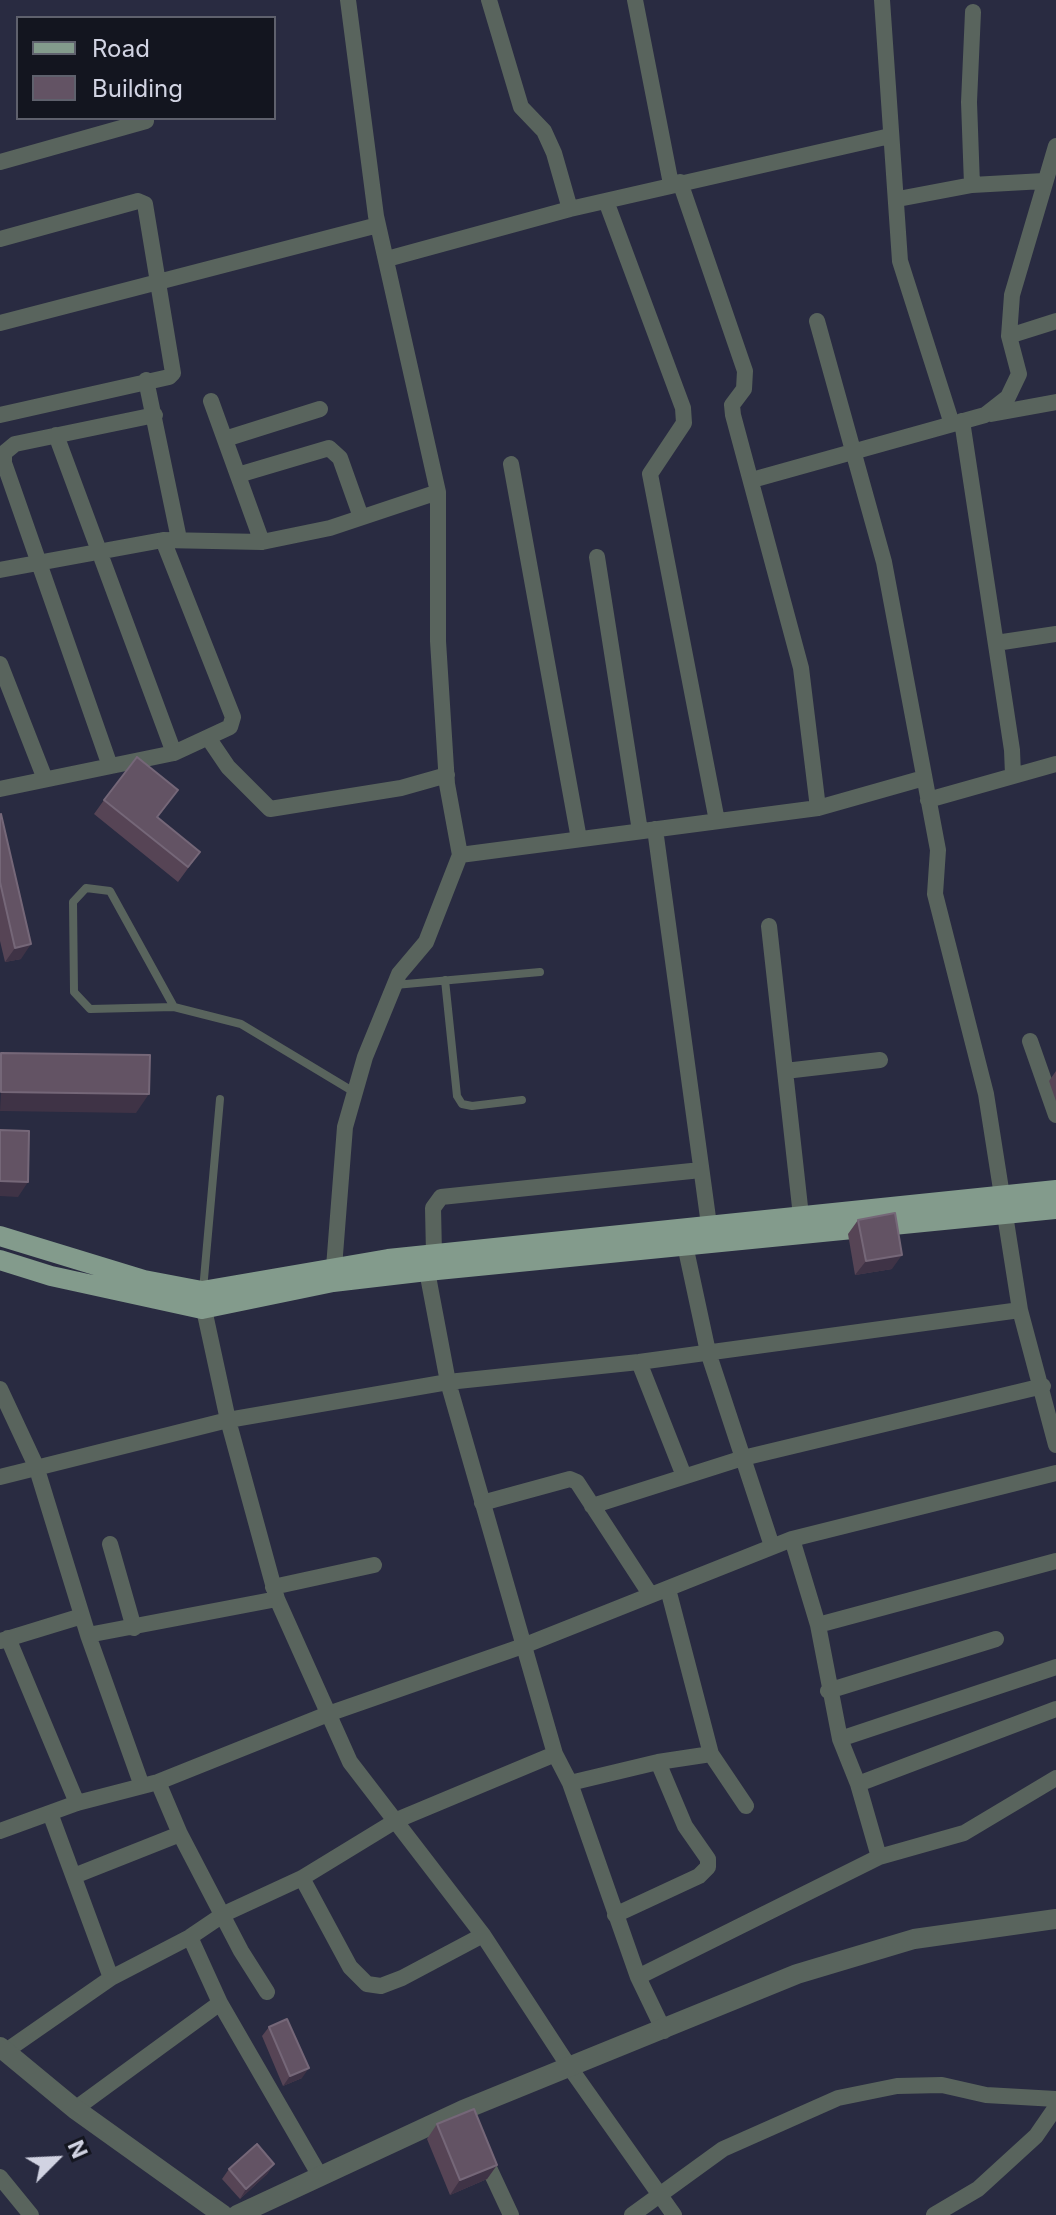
<!DOCTYPE html>
<html>
<head>
<meta charset="utf-8">
<style>
	body { margin:0 }
	#map { position:relative; width:1056px; height:2215px; overflow:hidden; background:#292b41; font-family:Inter,sans-serif }
	canvas { display:block }
	.legend { position:absolute; left:16px; top:16px; width:260px; height:104px; box-sizing:border-box; background:#13151f; border:2px solid #5f616d; margin:0; padding:10px 14px; list-style:none; font-size:24px; color:#d1d3e2 }
	.legend li { display:flex; align-items:center; gap:16px; height:40px }
	.legend b { width:40px; border:2px solid #5f616d }
	.north { position:absolute; left:16px; top:2119px; width:80px; height:80px; -webkit-text-stroke:6px #13151f; paint-order:stroke; rotate:66deg; font-size:22px; font-weight:700; line-height:32px; text-align:center; color:#d1d3e2 }
	.north::after { content:''; display:block; margin:auto; width:28px; height:36px; background:#d1d3e2; clip-path:polygon(50% 0,100% 100%,50% 72%,0 100%) }
</style>
</head>
<body>
<div id="map">
<canvas width="1056" height="2215"></canvas>
<ul class="legend">
<li><b style="height:10px;background:#839b8c"></b>Road</li>
<li><b style="height:22px;background:#635364"></b>Building</li>
</ul>
<div class="north">N</div>
</div>
<script>
const g = document.querySelector('canvas').getContext('2d');
g.lineJoin = 'round';
function shape(rows) {
  const path = new Path2D();
  for (const r of rows) {
    path.moveTo(r[0], r[1]);
    for (let i = 2; i < r.length; i += 2) path.lineTo(r[i], r[i + 1]);
  }
  return path;
}
function trace(path, color, width, dash) {
  g.strokeStyle = color;
  g.lineWidth = width;
  g.lineCap = dash ? 'butt' : 'round';
  g.setLineDash(dash || []);
  g.stroke(path);
}
function fill(path, color) {
  g.fillStyle = color;
  g.fill(path, 'evenodd');
}
trace(shape([
	[445,980,457,1096,462,1104,472,1106,522,1100],
	[395,985,540,972],
	[174,1007,110,891,86,888,73,902,74,992,90,1009,174,1007,241,1024,354,1092],
	[203,1290,220,1099]
]), '#59645d', 8);
trace(shape([
	[489,0,521,107,544,131,554,153,570,209],
	[635,0,671,184],
	[882,0,900,261,952,424],
	[0,162,146,121],
	[680,182,745,371,744,389,732,405,733,415,801,668,818,808],
	[972,185,969,102,973,12],
	[898,199,972,185,1044,181],
	[606,201,683,408,684,423,650,474,717,821],
	[0,239,138,201,145,204,173,373,169,377,0,415],
	[387,259,570,209,890,136],
	[817,321,884,562,938,850,935,894,986,1094,1020,1310,1056,1445],
	[0,323,378,225],
	[1009,336,1056,321],
	[146,380,179,539],
	[211,401,262,542],
	[991,414,1056,402],
	[962,421,1012,750,1013,775],
	[56,435,174,753],
	[225,439,320,409],
	[511,464,579,839],
	[238,475,329,448,340,458,361,517],
	[752,480,985,415,1008,397,1019,374,1009,336,1012,295,1056,146],
	[597,557,640,831],
	[0,570,163,540,262,542,330,528,438,492],
	[996,643,1056,634],
	[0,664,45,779],
	[209,739,228,767,270,809,401,788,447,775],
	[110,766,4,463,4,453,15,444,155,415],
	[0,789,174,753,230,727,233,717,163,540],
	[928,800,1056,764],
	[655,829,709,1225],
	[460,855,818,808,924,778],
	[769,926,801,1216],
	[1030,1041,1056,1115],
	[785,1071,880,1060],
	[685,1245,708,1352,772,1546],
	[434,1254,433,1208,441,1197,701,1170],
	[427,1271,448,1382,555,1754,570,1783,638,1977,664,2031],
	[333,1280,345,1127,365,1057,399,974,426,942,460,855,447,784,438,641,438,492,376,216,348,0],
	[202,1300,228,1420,277,1599,350,1762,483,1935,568,2065,674,2215],
	[639,1362,684,1476],
	[0,1389,36,1466,88,1635,142,1786],
	[0,1477,228,1420,448,1382,639,1362,1020,1310],
	[482,1503,570,1479,577,1482,650,1594],
	[592,1506,743,1458,1043,1386],
	[792,1539,818,1625,840,1739,858,1784,879,1857,964,1833,1056,1778],
	[110,1544,134,1628],
	[273,1587,374,1565],
	[668,1589,711,1754,746,1806],
	[818,1625,1056,1561],
	[88,1635,277,1599],
	[8,1638,77,1803],
	[0,1641,82,1616],
	[828,1691,996,1639],
	[840,1739,1056,1667],
	[158,1782,180,1834,241,1951,267,1992],
	[570,1783,658,1762,711,1754],
	[858,1784,1056,1709],
	[50,1813,111,1978],
	[0,1831,77,1803,158,1782,328,1714,523,1646,792,1539,1056,1473],
	[74,1876,180,1834],
	[302,1878,350,1967,367,1984,381,1986,402,1978,483,1935],
	[615,1915,699,1876,708,1867,708,1859,685,1826,658,1762],
	[190,1937,220,2003,320,2176],
	[638,1977,879,1857],
	[6,2051,111,1978,190,1937,224,1914,302,1878,397,1820,555,1754],
	[75,2109,220,2003],
	[483,2155,511,2215],
	[0,2177,31,2215],
	[632,2215,723,2149,838,2098,897,2086,942,2085,986,2095,1056,2099],
	[934,2215,978,2189,1036,2136,1056,2107]
]), '#59645d', 16);
trace(shape([
	[0,2047,75,2109,223,2215],
	[237,2215,463,2110,797,1974,914,1939,1056,1919]
]), '#59645d', 20);
trace(shape([
	[0,1236,144,1280,202,1291,388,1259,1056,1190],
	[0,1260,51,1276,202,1309,333,1282,427,1271,1056,1209]
]), '#839b8c', 20);
fill(shape([
	[178,790,158,817,200,852,178,882,94,814,104,800],
	[0,815,21,959,5,962,0,941],
	[1056,1071,1056,1101,1049,1081],
	[858,1220,892,1269,855,1275,848,1234],
	[269,2027,302,2078,283,2086,262,2036],
	[437,2124,497,2165,487,2179,450,2195,427,2139],
	[274,2164,267,2174,240,2199,222,2179,229,2169]
]), '#564455');
fill(shape([
	[31,944,21,959,5,962,15,948],
	[1,1092,149,1094,136,1113,0,1111],
	[0,1181,28,1182,18,1197,0,1196],
	[902,1255,892,1269,855,1275,866,1261],
	[309,2068,302,2078,283,2086,290,2076],
	[274,2164,267,2174,240,2199,246,2189],
	[497,2165,487,2179,450,2195,460,2180]
]), '#3f3346');
const building = shape([
	[137,757,178,790,157,817,200,852,188,867,104,800,137,757],
	[1,814,31,944,15,948,0,882,0,815,1,814],
	[1,1053,150,1055,149,1094,1,1092,1,1053],
	[0,1130,29,1131,28,1182,0,1181,0,1130],
	[895,1213,902,1255,866,1261,858,1220,895,1213],
	[287,2019,309,2068,290,2076,269,2027,287,2019],
	[474,2109,497,2165,460,2180,437,2124,474,2109],
	[257,2144,274,2164,246,2189,229,2169,257,2144]
]);
fill(building, '#635364');
trace(building, '#756778', 2);
</script>
</body>
</html>
